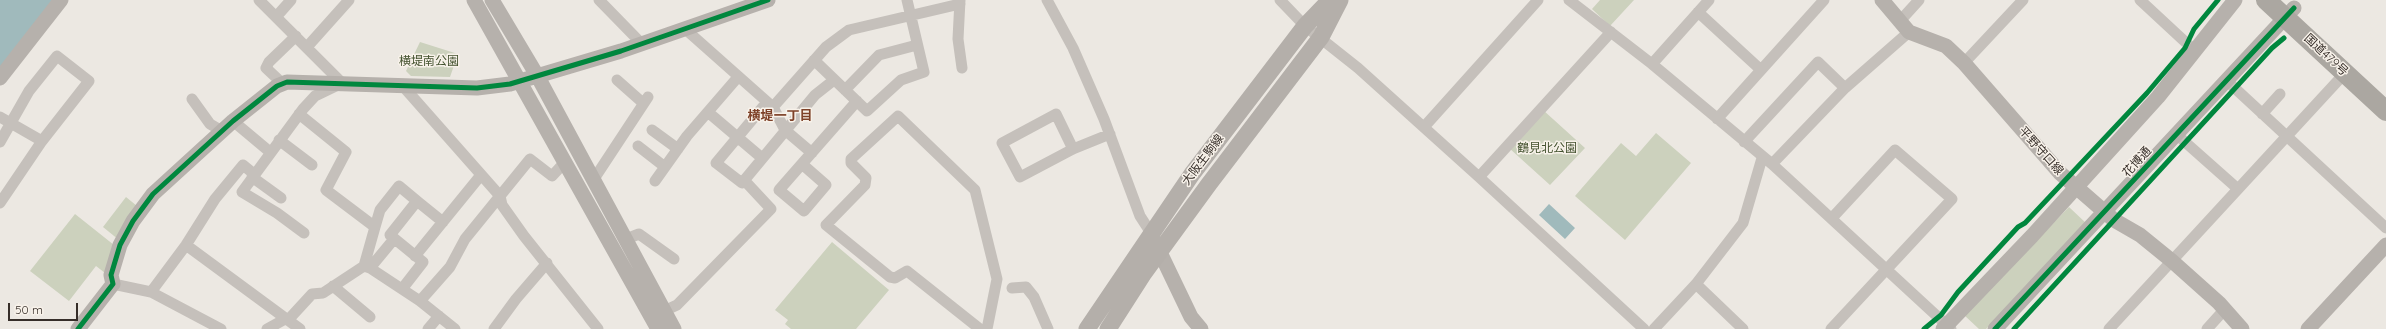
<!DOCTYPE html>
<html>
<head>
<meta charset="utf-8">
<style>
	body { margin:0 }
	#map { position:relative; width:2386px; height:329px; overflow:hidden; background:#ece8e2; font-family:Quicksand,sans-serif }
	canvas { display:block }
	.scale { position:absolute; left:8px; top:303px; width:70px; height:18px; box-sizing:border-box; border:2px solid #362e29; border-top:0; padding-left:5px; font-size:12px; line-height:14px; white-space:nowrap; color:#362e29; -webkit-text-stroke:3px #f8f2ea; paint-order:stroke }
</style>
</head>
<body>
<div id="map">
<canvas width="2386" height="329"></canvas>
<div class="scale">50 m</div>
</div>
<script>
const g = document.querySelector('canvas').getContext('2d');
g.lineJoin = 'round';
function fill(path, color) {
  g.fillStyle = color;
  g.fill(path, 'evenodd');
}
function shape(rows) {
  const path = new Path2D();
  for (const r of rows) {
    path.moveTo(r[0], r[1]);
    for (let i = 2; i < r.length; i += 2) path.lineTo(r[i], r[i + 1]);
  }
  return path;
}
function trace(path, color, width, dash) {
  g.strokeStyle = color;
  g.lineWidth = width;
  g.lineCap = dash ? 'butt' : 'round';
  g.setLineDash(dash || []);
  g.stroke(path);
}
function label(font, color, halo, rows, align = 'center') {
  g.font = font + ' Quicksand,"Noto Sans JP",sans-serif';
  g.lineWidth = 3;
  g.setLineDash([]);
  g.textBaseline = 'middle';
  g.strokeStyle = halo;
  g.fillStyle = color;
  for (const [text, x, y, turn = 0] of rows) {
    g.save();
    g.translate(x, y);
    g.rotate((+turn || 0) * Math.PI / 180);
    g.textAlign = isNaN(turn) ? turn : align;
    if (halo) g.strokeText(text, 0, 0);
    g.fillText(text, 0, 0);
    g.restore();
  }
}
fill(shape([
	[1600,0,1634,0,1610,26,1592,9],
	[420,42,458,54,450,77,411,76,406,71],
	[1543,110,1585,148,1550,185,1509,148],
	[1656,133,1691,163,1625,240,1575,196,1621,143,1636,156],
	[126,197,137,206,119,240,103,227],
	[2069,207,2087,224,1986,329,1979,329,1964,315],
	[75,214,114,245,105,273,96,266,69,301,30,271],
	[832,242,889,290,856,329,791,329,785,324,788,320,775,310]
]), '#ccd1bd');
fill(shape([
	[0,0,55,0,0,71],
	[1549,204,1575,228,1565,239,1539,215]
]), '#a0babc');
trace(shape([
	[259,0,342,83,315,96,303,109,242,192,277,213,304,233],
	[599,0,641,43],
	[960,0,958,39,962,68],
	[1047,0,1073,48,1104,119,1140,216,1151,233],
	[1280,0,1305,26,1358,68,1479,177,1644,329],
	[1569,0,1652,64,1772,164,1951,329],
	[2140,0,2195,51],
	[1698,12,1761,70],
	[276,17,291,0],
	[1900,21,1919,0],
	[684,28,773,107,785,130,812,153],
	[307,47,349,0],
	[814,60,867,111,901,80,924,72,907,0],
	[1964,63,2023,0],
	[1652,64,1709,0],
	[617,80,643,103],
	[2226,80,2386,228],
	[283,84,266,68,269,62,296,36],
	[402,85,500,196,502,205,524,236,598,329],
	[845,90,879,55,917,45],
	[192,99,210,124,222,131],
	[767,102,716,163,742,183,815,95,834,80],
	[773,107,826,47,849,30,960,4],
	[709,113,762,158],
	[299,114,346,152,326,190,375,227,364,266],
	[2262,114,2280,94],
	[0,117,42,141],
	[1717,119,1824,0],
	[233,121,270,152],
	[1424,127,1538,0],
	[652,130,678,149],
	[2176,134,2238,189],
	[279,140,312,165],
	[0,142,29,91,57,56,89,81,42,141,0,203],
	[1744,142,1818,62,1845,88],
	[638,146,665,167],
	[1073,149,1056,114,1002,143,1020,177,1073,149,1110,134],
	[802,164,826,185,804,211,779,190,857,101],
	[1772,164,1845,88,1909,32],
	[252,177,281,198],
	[1479,177,1611,32],
	[594,179,648,97],
	[655,181,687,136,738,77],
	[375,227,380,210,399,186,417,201],
	[626,239,639,234,674,259],
	[186,245,300,329],
	[415,256,481,175],
	[370,268,394,239],
	[113,284,151,292,221,329],
	[1696,284,1743,329],
	[333,286,370,317],
	[1012,288,1026,287,1034,297,1048,329],
	[402,289,423,262,390,235,417,201,443,222],
	[151,292,186,245,215,199,243,165,254,174],
	[420,301,450,267,465,239,530,159,552,176,565,162],
	[664,311,677,305,771,209,744,180],
	[289,319,312,294,323,293,364,266,370,268,420,301,455,329],
	[267,329,287,318],
	[428,329,439,316],
	[494,329,516,299,547,263],
	[980,329,907,271,895,278,890,277,826,225,865,185,866,178,851,163,851,159,898,116,975,190,997,279,987,329],
	[1654,329,1696,284,1743,223,1762,158],
	[1831,329,1952,199,1895,150,1832,218],
	[2109,329,2345,73],
	[2207,329,2225,309]
]), '#c5c0bb', 11);
trace(shape([
	[474,0,658,329],
	[492,0,538,77,674,329],
	[1882,0,1909,32,1946,46,1964,63,2060,173,2114,220,2140,235,2172,261,2219,303,2242,329],
	[0,78,61,0],
	[1155,242,1191,317,1201,329],
	[78,329,113,284,111,275,120,245,133,221,153,194,233,121,277,86,287,82,477,88,510,84,621,51,768,0],
	[1943,329,2032,236,2158,97,2235,0],
	[1995,329,2294,8],
	[2308,329,2386,245]
]), '#b6b1ac', 15);
trace(shape([
	[1087,329,1192,174,1305,26,1330,0],
	[1108,329,1144,273,1209,184,1321,37,1340,0]
]), '#b4afaa', 17);
trace(shape([
	[2266,0,2386,111]
]), '#aba7a1', 20);
trace(shape([
	[78,329,113,284,111,275,120,245,133,221,153,194,233,121,277,86,287,82,477,88,510,84,621,51,768,0],
	[1924,329,1941,315,1958,292,2018,227,2025,223,2147,93,2185,48,2194,29,2218,0],
	[1995,329,2294,8],
	[2014,329,2272,48,2284,38]
]), '#00873e', 5);
label('12px', '#362e29', '#f8f2ea', [
	["国道479号",2326,55,43],
	["平野守口線",2041,151,48],
	["大阪生駒線",1203,160,-53],
	["花博通",2137,162,-48]
]);
label('12px', '#43522f', '#f8f2ea', [
	["横堤南公園",429,61],
	["鶴見北公園",1547,148]
]);
label('bold 13px', '#7e4229', '#f8f2ea', [
	["横堤一丁目",780,116]
]);
</script>
</body>
</html>
